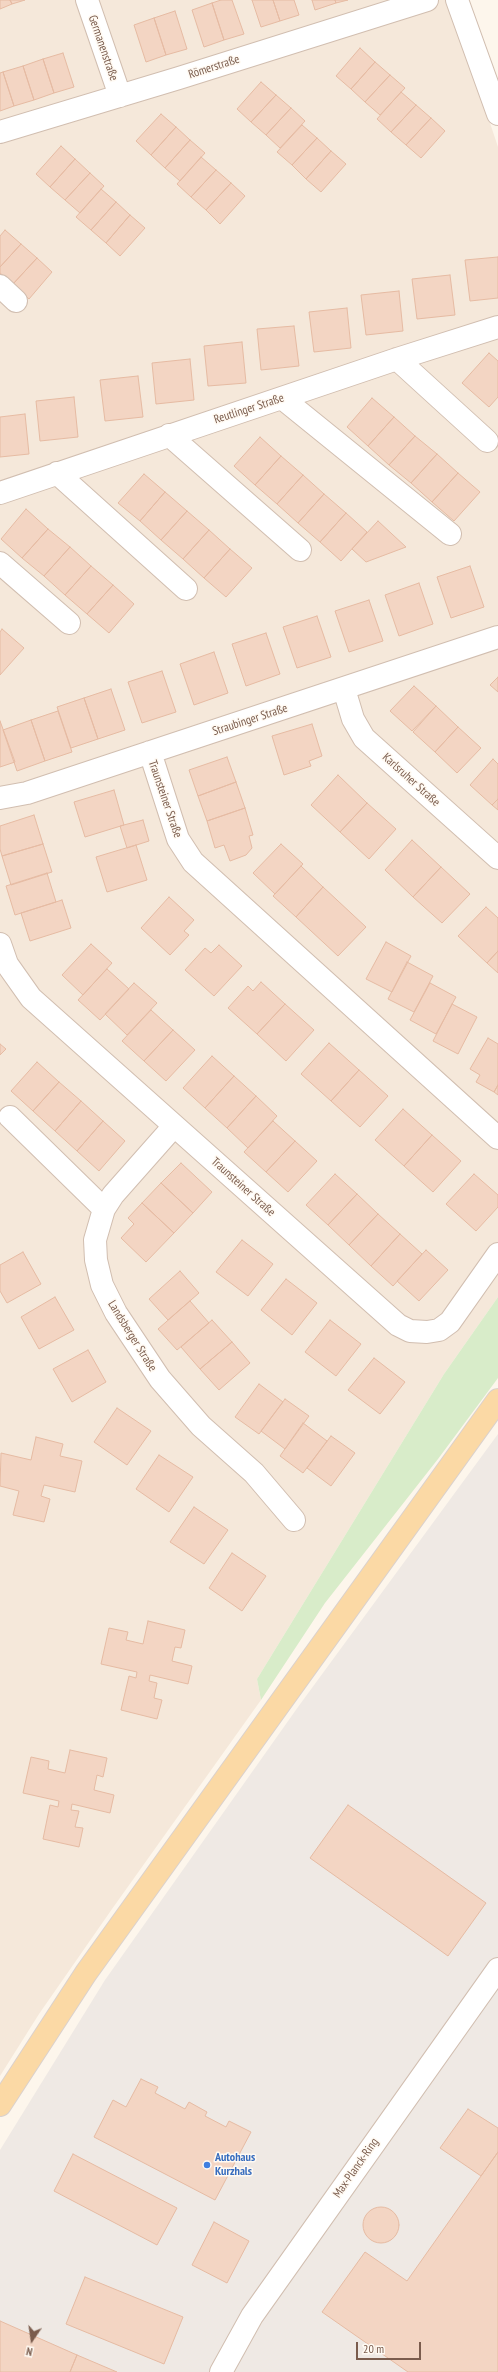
<!DOCTYPE html>
<html>
<head>
<meta charset="utf-8">
<style>
	body { margin:0 }
	#map { position:relative; width:498px; height:2372px; overflow:hidden; background:#fdf6ec; font-family:"PT Sans Narrow",sans-serif }
	canvas { display:block }
	.north { position:absolute; left:12px; top:2320px; width:40px; height:40px; -webkit-text-stroke:3px #fffaf3; paint-order:stroke; rotate:193deg; font-size:11px; font-weight:700; line-height:16px; text-align:center; color:#7a5c4d }
	.north::after { content:''; display:block; margin:auto; width:14px; height:18px; background:#7a5c4d; clip-path:polygon(50% 0,100% 100%,50% 72%,0 100%) }
	.scale { position:absolute; left:356px; top:2342px; width:65px; height:18px; box-sizing:border-box; border:2px solid #7a5c4d; border-top:0; padding-left:5px; font-size:12px; line-height:14px; white-space:nowrap; color:#7a5c4d; -webkit-text-stroke:3px #fffaf3; paint-order:stroke }
</style>
</head>
<body>
<div id="map">
<canvas width="498" height="2372"></canvas>
<div class="north">N</div>
<div class="scale">20 m</div>
</div>
<script>
const g = document.querySelector('canvas').getContext('2d');
g.lineJoin = 'round';
function fill(path, color) {
  g.fillStyle = color;
  g.fill(path, 'evenodd');
}
function shape(rows) {
  const path = new Path2D();
  for (const r of rows) {
    if (r.length === 3) {
      path.moveTo(r[0] + r[2], r[1]);
      path.arc(r[0], r[1], r[2], 0, 2 * Math.PI);
      continue;
    }
    path.moveTo(r[0], r[1]);
    for (let i = 2; i < r.length; i += 2) path.lineTo(r[i], r[i + 1]);
  }
  return path;
}
function trace(path, color, width, dash) {
  g.strokeStyle = color;
  g.lineWidth = width;
  g.lineCap = dash ? 'butt' : 'round';
  g.setLineDash(dash || []);
  g.stroke(path);
}
function label(font, color, halo, rows, align = 'center') {
  g.font = font + ' "PT Sans Narrow",sans-serif';
  g.lineWidth = 3;
  g.setLineDash([]);
  g.textBaseline = 'middle';
  g.strokeStyle = halo;
  g.fillStyle = color;
  for (const [text, x, y, turn = 0] of rows) {
    g.save();
    g.translate(x, y);
    g.rotate((+turn || 0) * Math.PI / 180);
    g.textAlign = isNaN(turn) ? turn : align;
    if (halo) g.strokeText(text, 0, 0);
    g.fillText(text, 0, 0);
    g.restore();
  }
}
fill(shape([
	[0,0,449,0,498,147,498,1297,444,1374,257,1679,261,1700,112,1909,39,2014,0,2076]
]), '#f5e8da');
fill(shape([
	[498,1434,498,2372,0,2372,0,2150,105,1980,298,1707]
]), '#efe9e4');
fill(shape([
	[498,1297,498,1378,438,1459,325,1603,261,1700,257,1679,444,1374]
]), '#d8ecc9');
const building = shape([
	[0,0,10,0,12,4,0,9,0,0],
	[10,0,25,0,12,4,10,0],
	[221,0,232,0,244,34,224,40,212,3,221,0],
	[252,0,273,0,280,21,261,27,252,0],
	[273,0,294,0,299,15,280,21,273,0],
	[312,0,335,0,336,3,315,10,312,0],
	[335,0,348,0,336,3,335,0],
	[212,3,224,40,204,47,192,10,212,3],
	[175,11,187,49,166,55,154,18,175,11],
	[154,18,166,55,146,62,134,25,154,18],
	[360,48,375,62,351,89,336,76,360,48],
	[63,53,74,87,54,93,43,59,63,53],
	[43,59,54,93,34,100,23,66,43,59],
	[375,62,390,75,365,102,351,89,375,62],
	[23,66,34,100,14,106,3,72,23,66],
	[3,72,14,106,0,111,0,73,3,72],
	[390,75,405,88,380,115,365,102,390,75],
	[261,82,276,95,251,122,237,109,261,82],
	[401,92,416,105,391,132,377,119,401,92],
	[276,95,291,108,266,135,251,122,276,95],
	[416,105,431,118,406,145,391,132,416,105],
	[291,108,305,121,280,148,266,135,291,108],
	[161,114,176,127,151,155,136,141,161,114],
	[431,118,445,131,421,158,406,145,431,118],
	[302,125,317,138,292,165,277,152,302,125],
	[176,127,190,140,165,168,151,155,176,127],
	[317,138,331,151,306,179,292,165,317,138],
	[190,140,205,153,180,181,165,168,190,140],
	[61,146,75,159,50,187,36,174,61,146],
	[331,151,346,164,321,192,306,179,331,151],
	[201,157,216,170,191,197,177,184,201,157],
	[75,159,90,173,65,200,50,187,75,159],
	[216,170,231,183,206,210,191,197,216,170],
	[90,173,104,186,80,213,65,200,90,173],
	[231,183,245,196,220,224,206,210,231,183],
	[101,189,116,202,91,230,76,217,101,189],
	[116,202,130,215,106,243,91,230,116,202],
	[130,215,145,228,120,256,106,243,130,215],
	[5,230,21,244,0,267,0,236,5,230],
	[21,244,37,258,13,284,0,273,0,267,21,244],
	[498,257,498,298,470,301,465,260,498,257],
	[37,258,52,272,29,299,13,284,37,258],
	[450,275,455,315,417,319,412,279,450,275],
	[399,291,403,331,366,335,361,295,399,291],
	[347,308,351,348,314,352,309,312,347,308],
	[294,326,299,366,261,370,257,329,294,326],
	[242,342,246,383,208,386,204,346,242,342],
	[489,353,498,361,498,397,489,407,462,383,489,353],
	[190,359,194,400,156,404,152,363,190,359],
	[138,376,143,417,105,421,100,380,138,376],
	[74,397,78,437,40,441,36,401,74,397],
	[372,398,394,417,368,446,347,427,372,398],
	[25,414,29,454,0,457,0,417,25,414],
	[394,417,415,436,389,465,368,446,394,417],
	[415,436,437,454,411,483,389,465,415,436],
	[260,437,281,456,255,485,234,466,260,437],
	[437,454,458,473,432,502,411,483,437,454],
	[281,456,303,475,277,504,255,485,281,456],
	[458,473,480,492,454,521,432,502,458,473],
	[144,474,165,492,140,521,118,503,144,474],
	[303,475,324,494,298,523,277,504,303,475],
	[165,492,187,511,161,540,140,521,165,492],
	[324,494,346,513,320,542,298,523,324,494],
	[26,509,48,529,22,558,1,539,26,509],
	[187,511,209,530,183,559,161,540,187,511],
	[346,513,367,532,341,561,320,542,346,513],
	[378,521,406,547,366,562,352,549,378,521],
	[48,529,70,547,44,576,22,558,48,529],
	[209,530,230,549,204,578,183,559,209,530],
	[70,547,91,566,65,595,44,576,70,547],
	[230,549,252,568,226,597,204,578,230,549],
	[91,566,113,585,87,614,65,595,91,566],
	[470,566,484,607,451,618,437,577,470,566],
	[419,583,433,624,399,636,385,595,419,583],
	[113,585,134,604,109,633,87,614,113,585],
	[369,600,383,641,349,652,335,611,369,600],
	[317,616,331,657,297,668,283,627,317,616],
	[2,629,24,648,0,675,0,632,2,629],
	[266,633,280,674,246,686,232,644,266,633],
	[214,652,228,693,194,705,180,664,214,652],
	[162,671,176,712,142,723,128,682,162,671],
	[498,677,498,692,490,685,498,677],
	[414,686,436,706,412,731,390,711,414,686],
	[111,689,125,730,98,739,84,698,111,689],
	[84,698,98,739,71,748,57,707,84,698],
	[436,706,458,727,435,752,413,732,436,706],
	[58,711,72,752,45,761,31,720,58,711],
	[31,720,45,761,17,771,3,730,31,720],
	[0,721,15,762,0,767,0,721],
	[312,724,322,756,309,761,311,766,284,775,272,736,312,724],
	[458,727,481,748,457,773,435,752,458,727],
	[227,757,236,782,198,796,189,770,227,757],
	[493,759,498,764,498,799,492,805,470,785,493,759],
	[338,775,367,803,340,832,311,805,338,775],
	[236,782,245,808,207,821,198,796,236,782],
	[114,790,124,825,85,837,74,802,114,790],
	[498,799,498,810,492,805,498,799],
	[367,803,396,829,369,859,340,832,367,803],
	[245,808,253,835,249,836,252,848,246,855,230,861,224,845,215,848,207,821,245,808],
	[34,815,43,844,2,856,0,849,0,826,34,815],
	[143,820,149,841,127,848,120,826,143,820],
	[412,840,441,867,413,897,385,870,412,840],
	[43,844,52,872,11,885,2,856,43,844],
	[281,844,303,864,275,894,253,873,281,844],
	[136,845,147,880,107,892,96,857,136,845],
	[301,866,323,887,296,917,273,896,301,866],
	[441,867,470,894,442,923,413,897,441,867],
	[47,873,56,902,15,915,6,886,47,873],
	[323,887,366,927,338,956,296,917,323,887],
	[169,897,194,920,184,931,189,935,170,955,141,928,169,897],
	[62,900,71,928,30,941,21,913,62,900],
	[486,907,498,918,498,951,487,963,458,936,486,907],
	[386,942,411,956,392,992,366,979,386,942],
	[91,944,112,963,83,995,62,975,91,944],
	[219,945,242,966,214,996,185,970,205,948,211,953,219,945],
	[498,951,498,973,487,963,498,951],
	[407,962,433,976,414,1012,388,999,407,962],
	[107,969,129,989,100,1020,78,1000,107,969],
	[261,982,285,1004,257,1034,228,1008,248,986,253,991,261,982],
	[134,983,157,1003,127,1035,105,1014,134,983],
	[430,983,456,997,436,1034,410,1020,430,983],
	[285,1004,314,1030,286,1061,257,1034,285,1004],
	[452,1004,477,1017,458,1054,433,1041,452,1004],
	[151,1010,173,1030,144,1061,122,1041,151,1010],
	[173,1030,195,1050,166,1081,144,1061,173,1030],
	[488,1038,498,1044,498,1085,494,1092,476,1082,480,1075,470,1069,488,1038],
	[329,1043,359,1070,331,1101,301,1074,329,1043],
	[0,1044,6,1049,0,1055,0,1044],
	[212,1056,234,1076,205,1108,183,1088,212,1056],
	[37,1062,59,1082,33,1111,11,1091,37,1062],
	[359,1070,388,1096,360,1127,331,1101,359,1070],
	[234,1076,256,1096,227,1128,205,1108,234,1076],
	[59,1082,81,1101,55,1131,33,1111,59,1082],
	[498,1085,498,1095,494,1092,498,1085],
	[256,1096,277,1116,248,1148,227,1128,256,1096],
	[81,1101,103,1121,77,1151,55,1131,81,1101],
	[403,1109,432,1135,404,1166,375,1140,403,1109],
	[103,1121,125,1141,99,1171,77,1151,103,1121],
	[273,1121,295,1141,266,1172,244,1152,273,1121],
	[432,1135,461,1161,433,1192,404,1166,432,1135],
	[295,1141,317,1161,288,1192,266,1172,295,1141],
	[181,1163,212,1192,193,1213,161,1183,181,1163],
	[335,1174,357,1194,328,1225,306,1205,335,1174],
	[474,1174,498,1195,498,1207,476,1231,446,1204,474,1174],
	[161,1183,193,1213,174,1233,142,1203,161,1183],
	[357,1194,378,1214,349,1245,328,1225,357,1194],
	[142,1203,174,1233,146,1262,121,1238,134,1224,128,1218,142,1203],
	[378,1214,400,1234,371,1266,349,1245,378,1214],
	[400,1234,422,1254,393,1286,371,1266,400,1234],
	[242,1240,273,1264,248,1296,216,1272,242,1240],
	[426,1250,448,1270,419,1301,397,1281,426,1250],
	[23,1252,41,1284,7,1303,0,1291,0,1265,23,1252],
	[180,1271,199,1293,168,1320,149,1299,180,1271],
	[286,1279,317,1303,292,1335,261,1310,286,1279],
	[55,1297,74,1330,39,1349,21,1317,55,1297],
	[190,1301,209,1323,177,1350,158,1329,190,1301],
	[212,1320,232,1342,200,1369,181,1347,212,1320],
	[330,1320,361,1344,336,1376,305,1352,330,1320],
	[232,1342,250,1363,219,1390,200,1369,232,1342],
	[88,1350,106,1382,72,1402,53,1369,88,1350],
	[374,1358,405,1382,380,1414,348,1390,374,1358],
	[259,1384,283,1402,259,1434,235,1417,259,1384],
	[285,1399,309,1416,285,1449,261,1431,285,1399],
	[117,1408,151,1431,127,1465,94,1442,117,1408],
	[303,1423,327,1441,303,1473,280,1456,303,1423],
	[331,1436,355,1453,331,1486,307,1468,331,1436],
	[36,1437,63,1444,60,1456,82,1461,75,1492,44,1485,41,1496,50,1499,44,1522,13,1515,19,1491,0,1486,1,1453,31,1460,36,1437],
	[159,1455,193,1477,169,1512,136,1489,159,1455],
	[194,1507,228,1530,204,1564,170,1542,194,1507],
	[232,1553,266,1576,242,1611,209,1588,232,1553],
	[148,1621,185,1630,181,1648,175,1647,172,1661,192,1666,188,1684,150,1675,149,1681,157,1683,154,1698,162,1700,157,1719,121,1710,129,1676,136,1678,137,1672,101,1664,109,1628,128,1632,126,1640,143,1644,148,1621],
	[70,1750,107,1758,103,1777,97,1775,94,1790,114,1795,110,1813,72,1804,71,1810,79,1811,75,1827,83,1828,79,1847,43,1839,50,1805,58,1807,59,1801,23,1793,31,1757,49,1761,48,1769,65,1773,70,1750],
	[348,1805,486,1903,448,1956,310,1858,348,1805],
	[141,2079,158,2087,155,2093,185,2109,189,2102,207,2112,205,2116,226,2127,229,2121,251,2132,215,2200,94,2137,113,2100,126,2107,141,2079],
	[468,2109,498,2128,498,2152,481,2176,440,2148,468,2109],
	[498,2152,498,2372,408,2372,322,2312,365,2252,407,2281,498,2152],
	[73,2154,177,2208,157,2245,54,2191,73,2154],
	[381,2225,18],
	[214,2222,249,2241,227,2283,192,2265,214,2222],
	[85,2277,183,2317,164,2364,66,2324,85,2277],
	[0,2321,77,2355,70,2372,0,2372,0,2321],
	[77,2355,117,2372,70,2372,77,2355]
]);
fill(building, '#f3d5c3');
trace(building, '#e6bba3', 1);
const minor = shape([
	[87,0,120,96],
	[457,0,498,114],
	[0,132,179,78,427,0],
	[0,286,16,301],
	[397,359,487,441],
	[282,398,450,534],
	[169,435,300,550],
	[57,473,186,589],
	[0,493,397,359,498,327],
	[0,563,69,623],
	[344,689,353,719,364,738,498,858],
	[150,752,178,839,193,862,498,1138],
	[0,798,27,793,498,637],
	[0,944,7,964,31,998,398,1325,410,1331,427,1332,439,1330,450,1322,498,1254],
	[10,1117,104,1209],
	[174,1126,113,1195,104,1209,95,1240,96,1260,102,1285,116,1313,160,1379,201,1426,254,1473,294,1520],
	[221,2372,252,2316,498,1969]
]);
const major = shape([
	[0,2105,86,1973,498,1400]
]);
trace(minor, '#d1beb0', 24);
trace(major, '#dad1cd', 24);
trace(minor, '#fff', 22);
trace(major, '#fbd9a5', 22);
for (const [x, y, r, color] of [
	[207,2165,4,"#3f7fe0"]
]) {
  const dot = new Path2D();
  dot.arc(x, y, r, 0, 2 * Math.PI);
  g.fillStyle = color;
  g.fill(dot);
  trace(dot, '#fffaf3', 1.5);
}
label('12px', '#7a5c4d', '#fffaf3', [
	["Germanenstraße",103,48,71],
	["Römerstraße",214,67,-18],
	["Reutlinger Straße",249,409,-18],
	["Straubinger Straße",250,720,-18],
	["Karlsruher Straße",411,780,42],
	["Traunsteiner Straße",165,799,71],
	["Traunsteiner Straße",243,1187,42],
	["Landsberger Straße",132,1336,58],
	["Max-Planck-Ring",356,2168,-55]
]);
label('bold 12px', '#366cbe', '#fffaf3', [
	["Autohaus",215,2158],
	["Kurzhals",215,2172]
], 'left');
</script>
</body>
</html>
